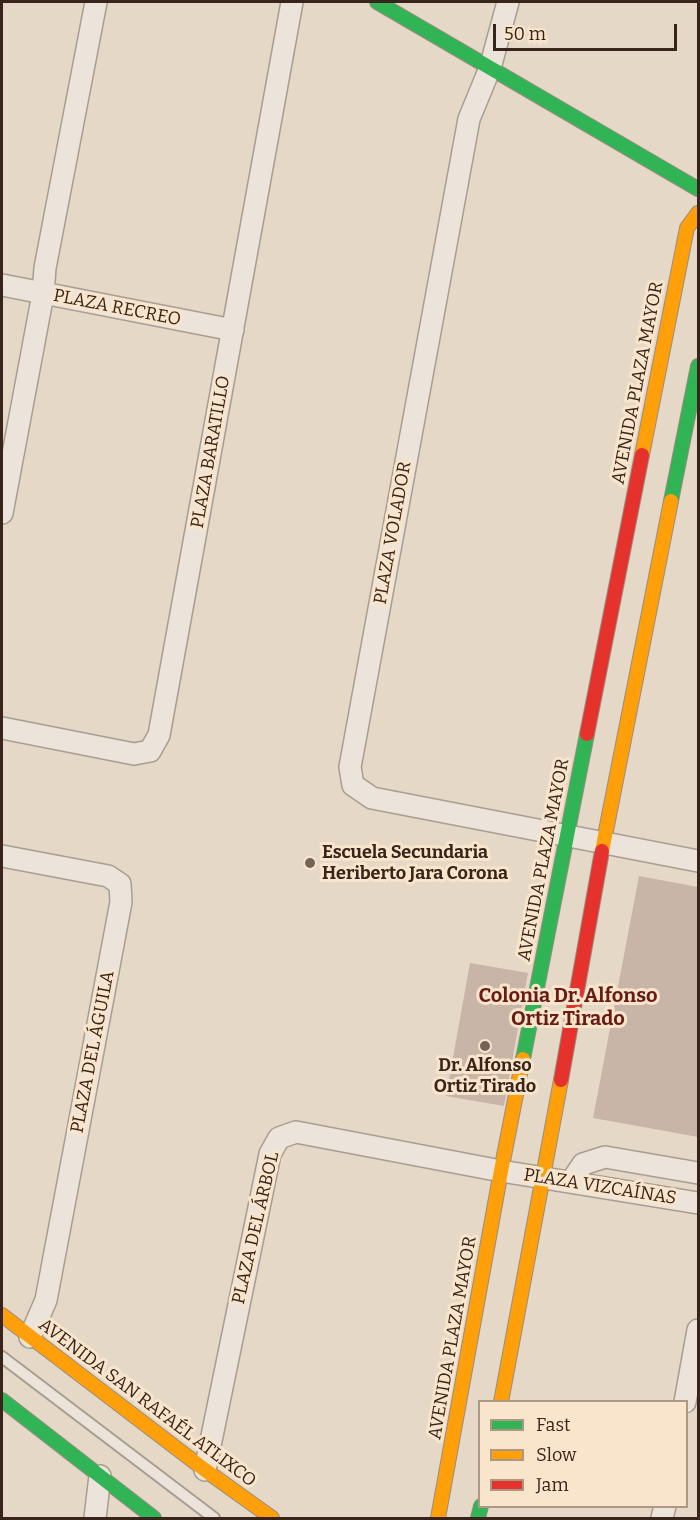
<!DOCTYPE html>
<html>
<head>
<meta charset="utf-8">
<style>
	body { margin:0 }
	#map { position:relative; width:700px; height:1520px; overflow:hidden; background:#e5d8c7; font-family:Bitter,serif }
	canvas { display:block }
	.frame { position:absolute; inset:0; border:3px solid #38241a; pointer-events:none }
	.legend { position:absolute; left:478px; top:1400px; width:210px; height:108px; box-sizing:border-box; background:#f9e5cb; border:2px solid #ac9884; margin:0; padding:8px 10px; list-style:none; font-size:18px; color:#38241a }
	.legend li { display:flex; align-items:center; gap:12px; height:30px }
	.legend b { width:30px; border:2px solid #ac9884 }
	.scale { position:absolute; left:493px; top:24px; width:184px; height:27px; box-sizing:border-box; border:3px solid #38241a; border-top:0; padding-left:8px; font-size:18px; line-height:21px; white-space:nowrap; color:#38241a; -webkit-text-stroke:4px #f9e5cb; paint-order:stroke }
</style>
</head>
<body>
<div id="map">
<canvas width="700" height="1520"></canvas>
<div class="frame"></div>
<ul class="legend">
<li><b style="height:8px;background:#30b455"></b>Fast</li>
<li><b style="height:8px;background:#ff9f0a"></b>Slow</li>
<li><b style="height:8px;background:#e5322d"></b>Jam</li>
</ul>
<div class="scale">50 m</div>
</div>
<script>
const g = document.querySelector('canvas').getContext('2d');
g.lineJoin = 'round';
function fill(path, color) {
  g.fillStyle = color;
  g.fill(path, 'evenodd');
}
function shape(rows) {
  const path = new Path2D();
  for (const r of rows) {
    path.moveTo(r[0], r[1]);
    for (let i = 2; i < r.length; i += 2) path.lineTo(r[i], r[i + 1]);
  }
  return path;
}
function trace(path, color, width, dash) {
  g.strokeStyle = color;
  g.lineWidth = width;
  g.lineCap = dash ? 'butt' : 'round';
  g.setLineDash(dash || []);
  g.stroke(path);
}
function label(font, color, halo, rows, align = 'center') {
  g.font = font + ' Bitter,serif';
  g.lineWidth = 6;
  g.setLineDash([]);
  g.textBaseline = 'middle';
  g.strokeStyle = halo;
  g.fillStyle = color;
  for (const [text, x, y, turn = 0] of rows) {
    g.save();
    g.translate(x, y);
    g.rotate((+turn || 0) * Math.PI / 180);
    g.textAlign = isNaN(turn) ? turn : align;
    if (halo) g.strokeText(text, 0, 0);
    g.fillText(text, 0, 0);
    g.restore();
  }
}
fill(shape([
	[639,876,698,887,698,1137,593,1118],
	[470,963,528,973,504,1106,446,1096]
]), '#c9b5a8');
const lane = shape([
	[2,1357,214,1518]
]);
const street = shape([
	[508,2,490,68,469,119,350,767,353,785,372,798,698,861],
	[2,285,233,330],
	[2,513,43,294,45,268,96,2],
	[2,728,134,754,150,751,159,735,292,2],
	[2,856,108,876,120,884,121,902,46,1300,30,1337],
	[571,1182,583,1164,605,1157,698,1173],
	[685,1402,698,1330],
	[205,1470,270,1154,279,1138,296,1132,501,1171,698,1203],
	[95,1518,100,1476],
	[662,1518,665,1506]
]);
const fast = shape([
	[377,2,698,189],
	[671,501,698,366],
	[523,1059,587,734],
	[2,1400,154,1518],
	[478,1518,481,1506]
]);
const slow = shape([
	[642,455,687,228,698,213],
	[602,851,671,501],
	[2,1315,205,1470,272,1518],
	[501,1402,561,1080],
	[438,1518,501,1171,523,1059]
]);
const jam = shape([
	[587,734,642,455],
	[561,1080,602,851]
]);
trace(lane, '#a99d91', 14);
trace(street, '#a99d91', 24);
trace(fast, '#998d81', 16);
trace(slow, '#998d81', 16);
trace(jam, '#998d81', 16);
trace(lane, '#ece4da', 10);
trace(street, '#ece4da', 21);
trace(fast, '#30b455', 14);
trace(slow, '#ff9f0a', 14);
trace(jam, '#e5322d', 14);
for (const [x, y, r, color] of [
	[310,863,6,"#756357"],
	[485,1046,6,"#756357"]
]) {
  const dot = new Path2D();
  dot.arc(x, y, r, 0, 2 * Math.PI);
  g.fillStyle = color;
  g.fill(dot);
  trace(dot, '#f9e5cb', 2);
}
label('18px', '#38241a', '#f9e5cb', [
	["PLAZA RECREO",117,308,11],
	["AVENIDA PLAZA MAYOR",638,383,-79],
	["PLAZA BARATILLO",211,452,-80],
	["PLAZA VOLADOR",393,533,-80],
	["AVENIDA PLAZA MAYOR",544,860,-79],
	["PLAZA DEL ÁGUILA",93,1052,-79],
	["PLAZA VIZCAÍNAS",600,1187,9],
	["PLAZA DEL ÁRBOL",256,1228,-77],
	["AVENIDA PLAZA MAYOR",453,1338,-80],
	["AVENIDA SAN RAFAÉL ATLIXCO",147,1403,37]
]);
label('bold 18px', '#38241a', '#f9e5cb', [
	["Escuela Secundaria",322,853],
	["Heriberto Jara Corona",322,874],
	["Dr. Alfonso",485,1066,"center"],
	["Ortiz Tirado",485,1087,"center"]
], 'left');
label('bold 20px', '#681b15', '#f9e5cb', [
	["Colonia Dr. Alfonso",568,996],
	["Ortiz Tirado",568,1019]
]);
</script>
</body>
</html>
